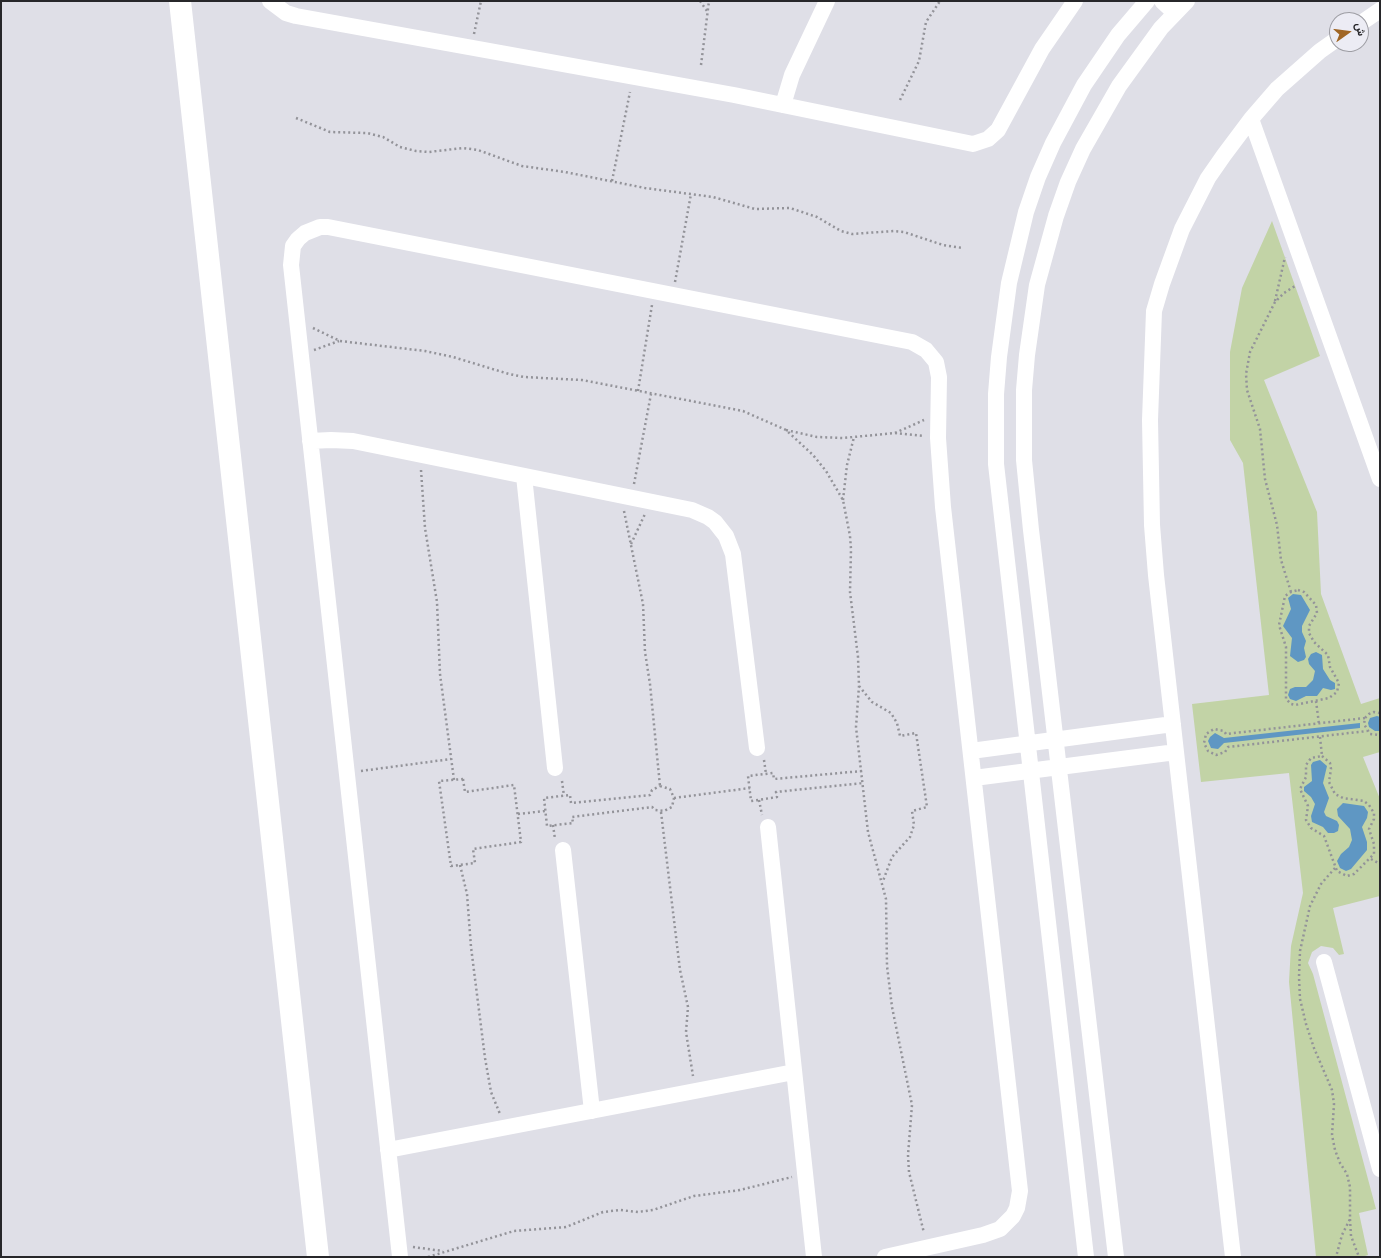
<!DOCTYPE html>
<html>
<head>
<meta charset="utf-8">
<style>
	body { margin:0 }
	#map { position:relative; width:1381px; height:1258px; overflow:hidden; background:#dfdfe7; font-family:"Nunito Sans",Vazirmatn,sans-serif }
	canvas { display:block }
	.frame { position:absolute; inset:0; border:2px solid #27272a; pointer-events:none }
	.north { position:absolute; left:1329px; top:12px; width:40px; height:40px; box-sizing:border-box; background:#ececf4; border:1px solid #9d9da3; border-radius:50%; rotate:76deg; font-size:11px; font-weight:700; line-height:16px; text-align:center; color:#27272a }
	.north::after { content:''; display:block; margin:auto; width:14px; height:18px; background:#a06625; clip-path:polygon(50% 0,100% 100%,50% 72%,0 100%) }
</style>
</head>
<body>
<div id="map">
<canvas width="1381" height="1258"></canvas>
<div class="frame"></div>
<div class="north">ش</div>
</div>
<script>
const g = document.querySelector('canvas').getContext('2d');
g.lineJoin = 'round';
function fill(path, color) {
  g.fillStyle = color;
  g.fill(path, 'evenodd');
}
function shape(rows) {
  const path = new Path2D();
  for (const r of rows) {
    path.moveTo(r[0], r[1]);
    for (let i = 2; i < r.length; i += 2) path.lineTo(r[i], r[i + 1]);
  }
  return path;
}
function trace(path, color, width, dash) {
  g.strokeStyle = color;
  g.lineWidth = width;
  g.lineCap = dash ? 'butt' : 'round';
  g.setLineDash(dash || []);
  g.stroke(path);
}
fill(shape([
	[1272,221,1320,356,1264,380,1317,512,1321,594,1361,704,1380,698,1380,752,1363,757,1380,799,1380,896,1333,908,1344,954,1339,955,1333,948,1321,946,1312,952,1308,963,1313,974,1376,1209,1359,1213,1368,1255,1362,1257,1316,1257,1289,982,1291,946,1303,893,1289,773,1201,782,1192,704,1269,695,1243,463,1230,440,1230,352,1242,288]
]), '#c2d3a6');
fill(shape([
	[1293,594,1301,595,1310,610,1302,626,1302,632,1306,641,1304,648,1306,657,1304,660,1298,662,1290,656,1292,638,1283,626,1291,609,1288,598],
	[1316,652,1322,655,1323,669,1330,680,1335,683,1335,689,1331,690,1323,688,1317,696,1306,696,1296,701,1290,699,1288,695,1290,689,1295,687,1306,687,1313,680,1315,671,1309,664,1308,659,1311,654],
	[1377,716,1380,717,1380,731,1375,731,1369,727,1368,723,1370,718],
	[1360,723,1360,728,1224,743,1218,749,1211,748,1208,741,1210,737,1215,733,1224,738],
	[1320,760,1327,766,1323,783,1329,798,1324,812,1326,816,1337,821,1339,825,1338,831,1334,833,1328,833,1323,827,1312,822,1311,816,1315,804,1311,797,1304,791,1304,787,1312,781,1311,765,1313,762],
	[1343,803,1364,806,1368,812,1367,818,1362,827,1367,842,1367,850,1351,869,1346,871,1340,868,1337,861,1341,854,1349,847,1352,840,1350,829,1338,816,1337,809]
]), '#5f97c3');
trace(shape([
	[700,1,707,11],
	[474,34,481,1],
	[701,65,709,1],
	[900,100,919,61,926,22,940,1],
	[296,118,330,132,367,133,383,137,400,147,416,151,429,152,463,148,478,150,522,166,565,172,645,188,713,197,755,209,790,208,817,217,841,231,852,234,894,231,904,232,943,245,963,248],
	[612,181,630,92],
	[675,282,691,194],
	[1275,301,1285,257],
	[313,328,340,341,425,351,453,357,509,374,524,377,582,380,743,411,786,430,813,455,826,471,843,500,850,536,851,549,850,592,858,657,859,686,856,727,868,832,886,899,887,966,892,1007,912,1105,908,1155,909,1172,924,1233],
	[314,350,339,341],
	[638,391,652,305],
	[786,430,817,437,843,438,895,433,924,436],
	[895,433,924,420],
	[421,470,425,528,437,602,440,674,454,780],
	[634,484,651,394],
	[843,500,847,465,854,437],
	[624,511,643,604,645,652,650,684,660,786],
	[631,544,645,514],
	[1298,590,1304,592,1316,605,1317,613,1309,626,1309,633,1314,642,1328,655,1330,667,1339,683,1337,692,1329,698,1295,705,1291,704,1286,699,1286,647,1279,625,1285,596,1291,592,1298,590],
	[1291,592,1281,560,1277,525,1265,479,1260,429,1247,390,1246,374,1250,352,1275,302,1284,293,1295,286],
	[859,686,872,702,891,713,897,723,900,736,916,733,927,807,912,811,914,825,910,837,892,857,883,881],
	[1316,701,1319,724],
	[1380,713,1374,712,1369,714,1365,718,1364,724,1370,734,1380,735],
	[1365,718,1226,734,1224,731,1214,729,1206,734,1204,743,1208,751,1216,755,1225,752,1228,747,1367,731],
	[1320,737,1322,756],
	[1322,756,1330,763,1331,769,1329,782,1335,794,1343,798,1364,801,1369,805,1374,813,1374,819,1369,829,1374,844,1374,854,1354,874,1347,876,1337,871,1324,836,1311,828,1306,820,1308,806,1300,789,1306,777,1306,765,1311,758,1322,756],
	[764,760,766,774],
	[361,771,451,759],
	[862,771,774,779,773,773,748,776,751,801,777,797,776,792,863,783],
	[463,779,465,792,514,785,521,842,473,849,475,863,451,866,439,781,463,779],
	[562,781,564,796],
	[660,786,670,789,674,798,672,807,664,811,655,810,652,807,572,817,573,823,547,826,544,798,570,795,571,803,650,795,652,790,660,786],
	[674,798,750,788],
	[759,800,762,815],
	[661,812,680,970,688,1007,686,1032,693,1076],
	[518,814,545,811],
	[553,825,555,839],
	[1371,859,1380,864],
	[460,865,467,894,471,947,485,1058,491,1092,500,1114],
	[1335,868,1321,884,1310,906,1300,951,1299,977,1300,999,1306,1024,1314,1048,1332,1090,1334,1104,1332,1135,1335,1150,1340,1163,1347,1174,1350,1187,1350,1219,1342,1235,1336,1257],
	[1350,1219,1351,1236,1359,1257],
	[413,1247,443,1251],
	[428,1257,514,1231,566,1227,603,1212,620,1210,638,1212,653,1210,694,1196,740,1190,792,1177]
]), '#939399', 2.5, [2, 3]);
trace(shape([
	[270,1,286,13,296,16,734,95,973,144,988,139,998,130,1042,49,1075,1],
	[1162,1,1175,13],
	[1361,23,1380,10],
	[783,105,792,75,827,1],
	[1251,119,1380,479],
	[310,441,331,440,353,441,692,510,708,517,715,522,726,536,733,554,757,748],
	[524,476,555,768],
	[971,751,1173,724],
	[974,778,1176,752],
	[768,827,814,1257],
	[563,850,592,1111],
	[1324,962,1380,1169],
	[388,1150,794,1072],
	[400,1257,291,265,293,246,298,239,305,233,320,227,328,227,912,342,926,350,936,362,939,377,938,438,943,507,1020,1191,1017,1208,1013,1216,1000,1229,983,1235,885,1257],
	[1086,1257,996,464,996,394,999,357,1009,283,1026,212,1038,177,1053,143,1084,85,1118,35,1147,1],
	[1116,1257,1031,530,1024,460,1024,390,1027,355,1037,285,1056,216,1068,182,1083,149,1119,86,1161,28,1187,1],
	[1233,1257,1156,575,1152,525,1150,420,1154,311,1162,284,1182,229,1208,178,1224,155,1251,119,1277,89,1320,51,1337,39]
]), '#fff', 16);
trace(shape([
	[180,1,318,1257]
]), '#fff', 22);
</script>
</body>
</html>
